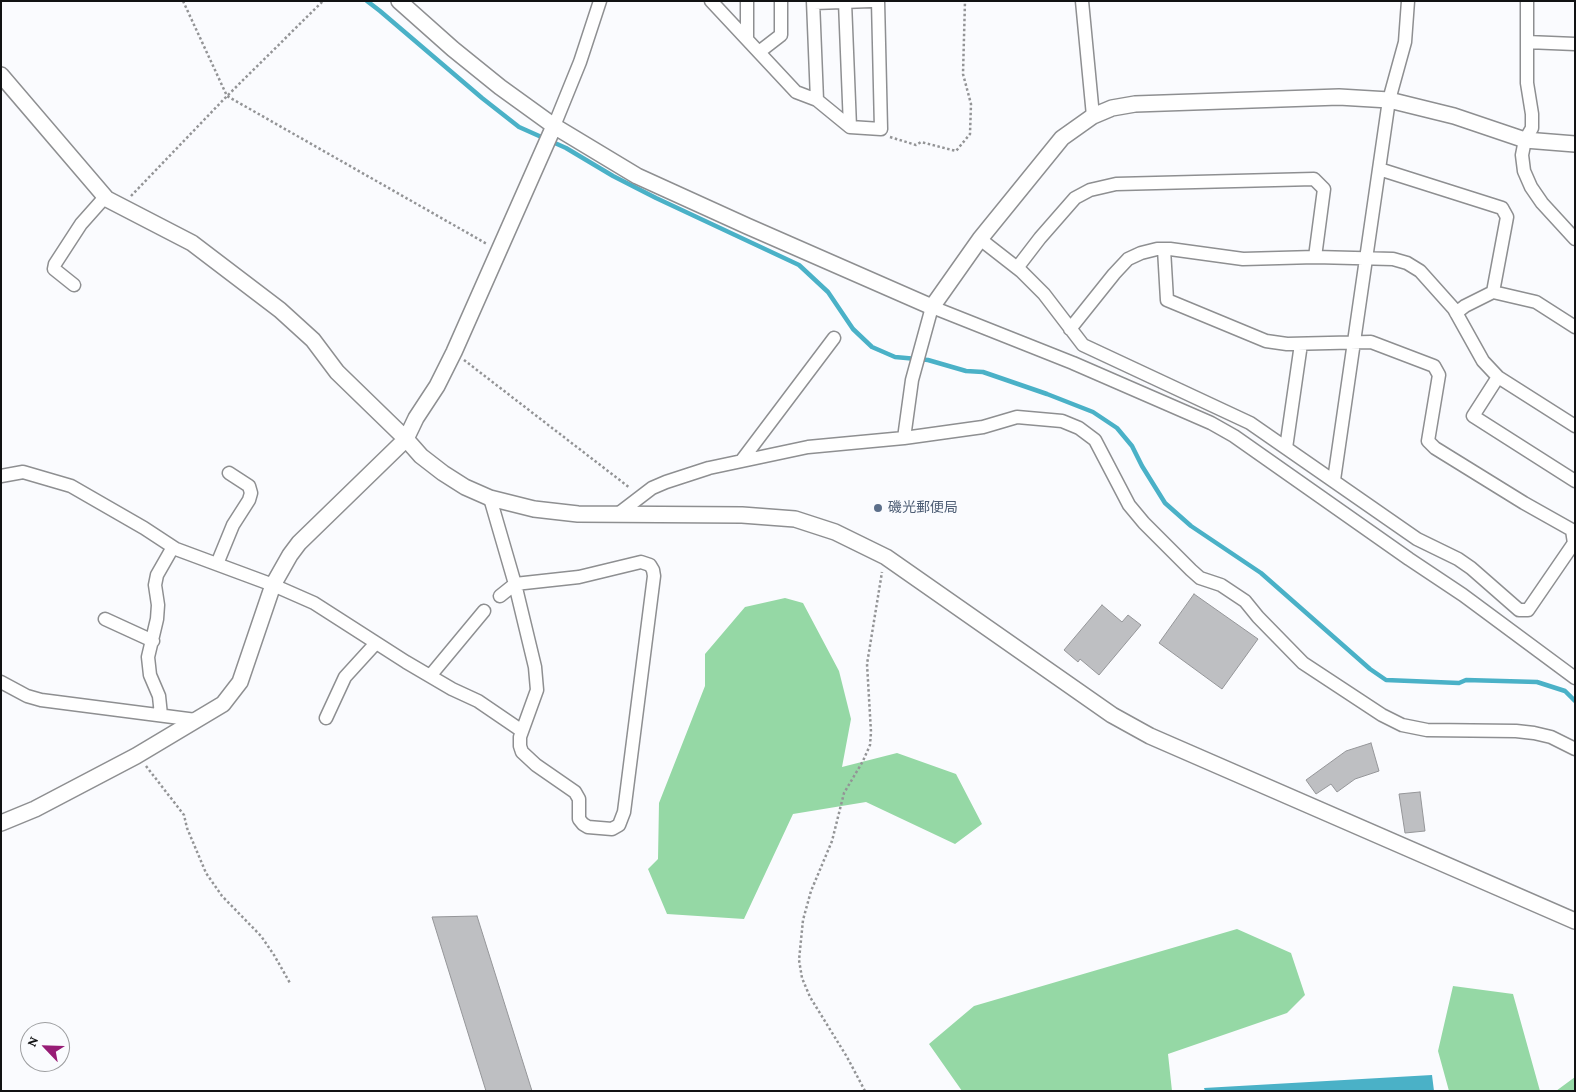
<!DOCTYPE html>
<html>
<head>
<meta charset="utf-8">
<style>
	body { margin:0 }
	#map { position:relative; width:1576px; height:1092px; overflow:hidden; background:#fafbfe; font-family:"Crimson Pro",serif }
	canvas { display:block }
	.frame { position:absolute; inset:0; border:2px solid #111213; pointer-events:none }
	.north { position:absolute; left:20px; top:1022px; width:50px; height:50px; box-sizing:border-box; background:#fafbfe; border:1px solid #9d9ea0; border-radius:50%; rotate:294deg; font-size:14px; font-weight:700; line-height:20px; text-align:center; color:#111213 }
	.north::after { content:''; display:block; margin:auto; width:18px; height:22px; background:#971c75; clip-path:polygon(50% 0,100% 100%,50% 72%,0 100%) }
</style>
</head>
<body>
<div id="map">
<canvas width="1576" height="1092"></canvas>
<div class="frame"></div>
<div class="north">N</div>
</div>
<script>
const g = document.querySelector('canvas').getContext('2d');
g.lineJoin = 'round';
function fill(path, color) {
  g.fillStyle = color;
  g.fill(path, 'evenodd');
}
function shape(rows) {
  const path = new Path2D();
  for (const r of rows) {
    path.moveTo(r[0], r[1]);
    for (let i = 2; i < r.length; i += 2) path.lineTo(r[i], r[i + 1]);
  }
  return path;
}
function trace(path, color, width, dash) {
  g.strokeStyle = color;
  g.lineWidth = width;
  g.lineCap = dash ? 'butt' : 'round';
  g.setLineDash(dash || []);
  g.stroke(path);
}
function label(font, color, halo, rows, align = 'center') {
  g.font = font + ' "Crimson Pro","Noto Sans JP",serif';
  g.lineWidth = 4;
  g.setLineDash([]);
  g.textBaseline = 'middle';
  g.strokeStyle = halo;
  g.fillStyle = color;
  for (const [text, x, y, turn = 0] of rows) {
    g.save();
    g.translate(x, y);
    g.rotate((+turn || 0) * Math.PI / 180);
    g.textAlign = isNaN(turn) ? turn : align;
    if (halo) g.strokeText(text, 0, 0);
    g.fillText(text, 0, 0);
    g.restore();
  }
}
fill(shape([
	[785,598,803,603,839,671,851,719,842,767,897,753,956,774,982,824,955,844,866,802,793,814,744,919,667,914,648,869,658,859,659,803,705,686,705,654,745,607],
	[1237,929,1291,953,1305,995,1287,1013,1168,1054,1172,1091,962,1091,929,1044,974,1006],
	[1453,986,1513,994,1540,1091,1449,1091,1438,1051],
	[1575,1077,1575,1091,1556,1091]
]), '#95d8a5');
fill(shape([
	[1432,1075,1434,1091,1205,1091,1204,1088]
]), '#4ab1c7');
trace(shape([
	[367,1,380,11,482,98,519,127,566,148,613,176,656,198,799,265,828,292,853,329,872,347,895,357,928,360,966,371,983,372,1047,394,1093,412,1117,428,1132,446,1142,466,1165,503,1191,526,1261,573,1370,669,1386,680,1459,683,1466,680,1537,682,1565,691,1575,701]
]), '#4ab1c7', 4.5);
const building = shape([
	[1194,594,1258,639,1222,689,1159,643,1194,594],
	[1102,605,1122,622,1128,615,1141,625,1099,675,1080,659,1078,662,1064,650,1102,605],
	[1371,743,1379,771,1355,779,1337,792,1331,784,1316,794,1306,780,1346,751,1371,743],
	[1420,792,1425,831,1405,833,1399,794,1420,792],
	[477,916,532,1091,486,1091,432,917,477,916]
]);
fill(building, '#bebfc2');
trace(building, '#959699', 1);
const minor = shape([
	[711,1,796,92,817,100,813,1],
	[1082,1,1093,116],
	[1527,1,1527,83,1532,114,1532,128,1525,140,1522,155,1524,171,1531,187,1542,203,1575,239],
	[845,2,850,127],
	[814,3,871,1],
	[747,39,747,1],
	[1527,42,1575,44],
	[759,52,781,35,781,1],
	[817,100,850,127,881,129,878,1],
	[554,126,580,62,600,1],
	[1379,169,1502,208,1507,217,1493,292],
	[980,239,1021,271,1044,294,1083,345,1250,423,1417,539,1458,559,1471,568,1519,610,1528,610,1574,543,1572,530,1524,503,1435,448,1428,441,1439,375,1434,366,1371,342,1287,344,1266,341,1167,300,1164,249],
	[1017,268,1040,238,1075,198,1090,190,1116,184,1314,179,1324,189,1315,257],
	[74,285,54,269,55,264,81,224,105,197],
	[1456,313,1465,306,1493,292,1536,302,1575,327],
	[1070,329,1114,274,1128,259,1141,253,1157,249,1170,249,1243,259,1315,257,1393,259,1407,263,1420,271,1454,309,1483,361,1498,377,1575,426],
	[1498,377,1473,416,1575,481],
	[904,438,912,380,932,307,1073,363,1211,423,1234,436,1409,559,1463,595,1575,678],
	[1286,448,1301,344],
	[742,460,834,338],
	[1,476,23,472,71,486,144,528,176,549,273,585,314,603,406,662,452,689,478,701,522,731],
	[1334,480,1389,100,1405,42,1408,1],
	[490,498,515,584,535,667,537,690,520,737,520,746,522,752,536,765,575,792,579,799,579,819,583,824,588,827,612,829,619,825,624,812,654,576,653,570,650,565,641,562,579,577,515,584,500,596],
	[618,514,652,488,666,482,709,468,808,447,904,438,983,427,1017,417,1062,421,1079,428,1095,440,1129,505,1144,523,1191,570,1200,578,1221,585,1245,601,1258,617,1303,663,1382,715,1402,725,1427,730,1516,731,1534,733,1551,737,1575,749],
	[217,564,233,525,249,500,251,493,249,486,229,473],
	[105,619,153,641],
	[430,676,484,611],
	[1,682,27,696,41,700,196,720],
	[161,715,159,696,150,675,148,657,157,619,158,605,155,585,157,575,173,547],
	[326,718,345,677,376,643]
]);
const tertiary = shape([
	[399,1,453,49,500,87,554,126,637,176,747,226,932,307,980,239,1062,138,1093,116,1112,108,1135,104,1339,97,1389,100,1454,116,1525,140,1575,144],
	[1,75,107,199,192,243,280,310,313,340,337,372,406,439,421,456,443,473,465,487,490,498,534,509,578,514,742,515,795,519,835,532,886,557,1112,715,1150,736,1575,921],
	[1,823,35,809,136,756,223,704,240,682,273,585,290,555,299,543,406,439,416,418,437,386,454,352,554,126]
]);
trace(minor, '#8e8f91', 15);
trace(tertiary, '#8e8f91', 18);
trace(shape([
	[183,1,227,96,487,244],
	[890,137,916,145,921,142,956,151,970,134,971,104,963,74,965,1],
	[131,196,227,96,323,1],
	[464,360,630,488],
	[146,766,184,815,187,828,206,873,222,896,261,936,274,955,290,983],
	[865,1091,847,1057,810,997,802,978,799,960,803,920,811,891,832,841,844,793,863,761,870,745,871,732,867,664,882,572]
]), '#939496', 2.5, [2.5, 2.5]);
trace(minor, '#fff', 12);
trace(tertiary, '#fff', 15);
for (const [x, y, r, color] of [
	[878,508,5,"#5c6f8a"]
]) {
  const dot = new Path2D();
  dot.arc(x, y, r, 0, 2 * Math.PI);
  g.fillStyle = color;
  g.fill(dot);
  trace(dot, '#fafbfe', 2);
}
label('14px', '#4e5e75', '#fafbfe', [
	["磯光郵便局",888,508]
], 'left');
</script>
</body>
</html>
